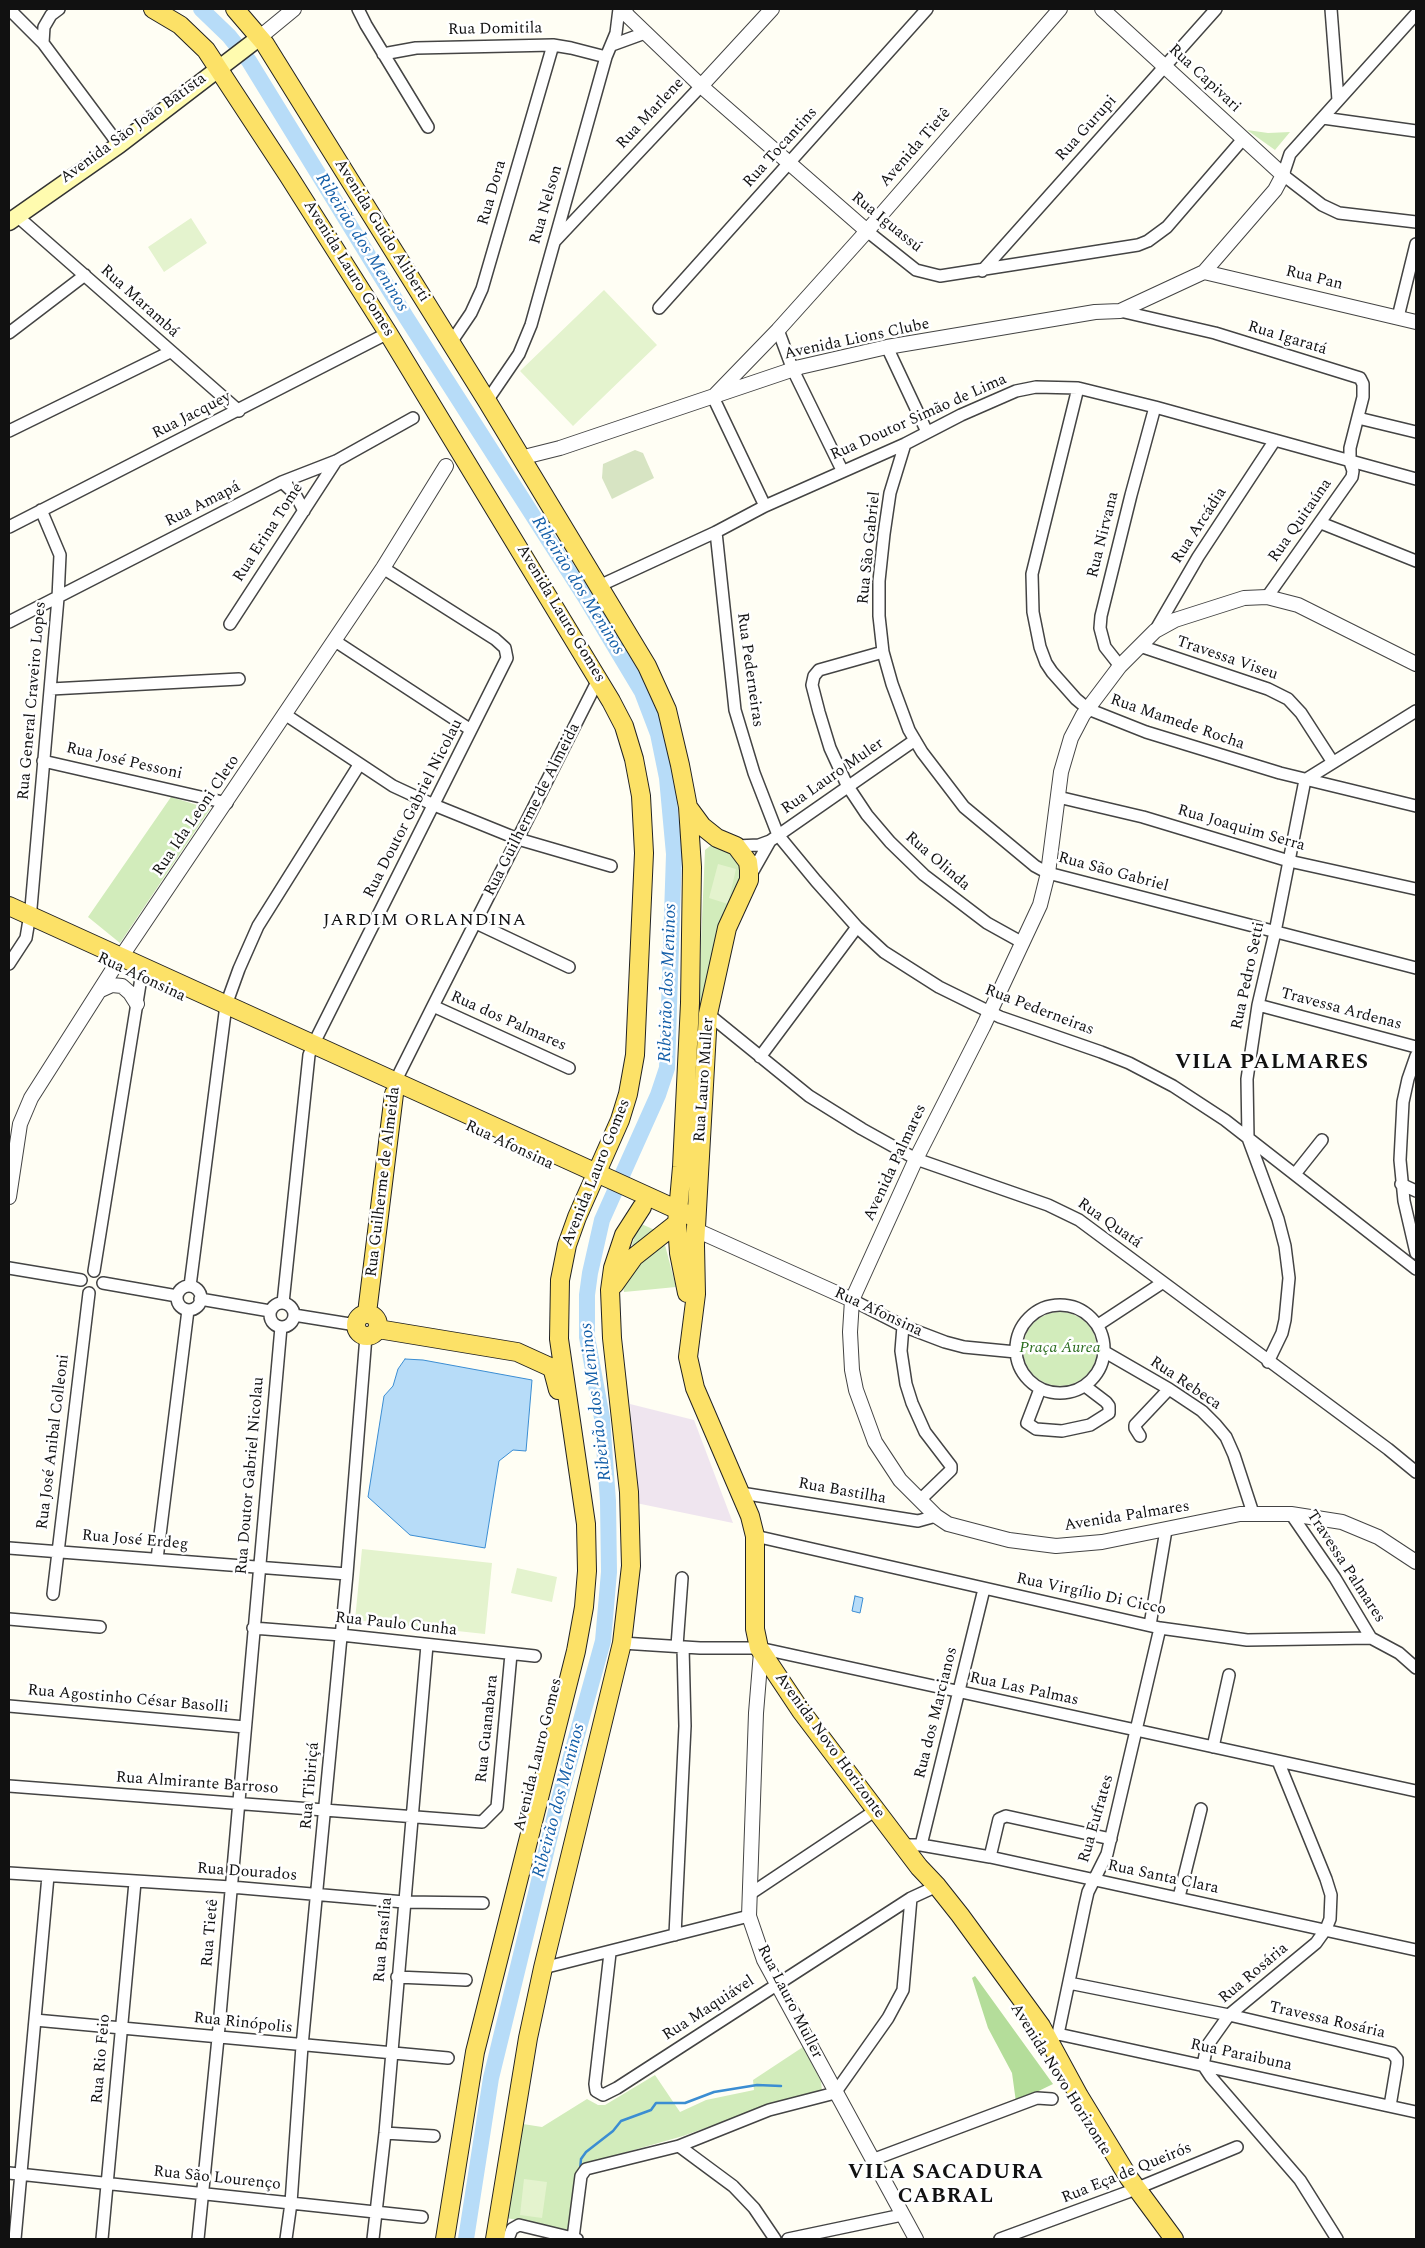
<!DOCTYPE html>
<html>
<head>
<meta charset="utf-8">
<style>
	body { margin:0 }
	#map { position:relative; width:1425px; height:2248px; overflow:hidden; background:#fffef4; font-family:Spectral,serif }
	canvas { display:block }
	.frame { position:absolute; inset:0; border:10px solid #111; pointer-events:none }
</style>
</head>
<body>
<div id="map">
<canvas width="1425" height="2248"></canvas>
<div class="frame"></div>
</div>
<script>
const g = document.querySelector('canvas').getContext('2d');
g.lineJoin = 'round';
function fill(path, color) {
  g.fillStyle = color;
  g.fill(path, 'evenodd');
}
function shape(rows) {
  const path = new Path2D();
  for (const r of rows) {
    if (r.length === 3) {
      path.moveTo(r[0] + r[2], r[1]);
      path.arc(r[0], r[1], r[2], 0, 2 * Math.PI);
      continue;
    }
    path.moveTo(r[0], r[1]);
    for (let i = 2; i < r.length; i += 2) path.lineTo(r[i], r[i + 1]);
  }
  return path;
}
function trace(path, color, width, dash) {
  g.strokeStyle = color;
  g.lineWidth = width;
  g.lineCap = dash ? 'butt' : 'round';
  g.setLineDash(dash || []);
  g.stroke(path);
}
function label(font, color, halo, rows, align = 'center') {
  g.font = font + ' Spectral,serif';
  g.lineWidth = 5;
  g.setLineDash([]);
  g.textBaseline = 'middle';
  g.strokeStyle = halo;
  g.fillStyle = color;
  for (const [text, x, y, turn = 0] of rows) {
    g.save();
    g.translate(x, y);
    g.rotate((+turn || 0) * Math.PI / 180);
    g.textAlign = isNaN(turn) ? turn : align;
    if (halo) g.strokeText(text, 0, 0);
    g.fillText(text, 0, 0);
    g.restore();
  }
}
fill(shape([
	[630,1404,694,1420,733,1523,636,1503]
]), '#efe5ef');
fill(shape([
	[1247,130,1268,133,1290,132,1275,150],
	[171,797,210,809,120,943,88,917],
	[718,845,734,850,746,870,720,929,691,1211,686,1214,696,1057,705,850,710,846],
	[639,1223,655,1230,633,1246,632,1245],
	[665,1245,676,1287,624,1292,623,1287,638,1262],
	[1060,1349,37],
	[803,2047,821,2081,822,2091,789,2098,683,2136,588,2163,569,2229,564,2232,524,2221,506,2218,523,2124,542,2127,587,2099,598,2105,605,2105,655,2075,680,2112,706,2100,754,2090,753,2080]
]), '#d2ecbb');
fill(shape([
	[975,1976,1053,2084,1016,2102,1012,2073,988,2028,972,1978]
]), '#b4dd9a');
fill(shape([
	[635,450,643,453,654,478,612,499,602,478,603,464]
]), '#d7e4c3');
fill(shape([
	[191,218,207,243,164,272,148,247],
	[604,290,657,345,573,426,520,371],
	[718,864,736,869,728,904,709,898],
	[362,1549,492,1563,485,1634,355,1620],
	[517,1568,557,1577,552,1602,511,1593],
	[524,2179,547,2182,542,2218,520,2215]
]), '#e4f3ce');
const water = shape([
	[405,1359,423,1360,532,1380,526,1451,513,1450,499,1461,485,1548,410,1535,368,1497,384,1396,393,1386,398,1369,405,1359],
	[855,1596,863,1598,860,1613,852,1611,855,1596]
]);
fill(water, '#b7dcf8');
trace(water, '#3b8dd2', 1);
trace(shape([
	[580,2170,581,2159,586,2152,613,2131,621,2121,651,2110,656,2103,685,2103,714,2092,757,2085,781,2086]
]), '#3b8dd2', 2.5);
trace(shape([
	[201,9,229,36,249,61,406,317,585,597,642,692,658,734,667,778,674,854,667,1068,658,1095,602,1220,590,1273,587,1295,587,1337,602,1418,608,1501,609,1572,603,1641,557,1807,491,2078,466,2239]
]), '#b7dcf8', 16);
const minor = shape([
	[9,9,43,43,119,145],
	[358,9,366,25,428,127],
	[1331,9,1338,100],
	[1416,14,1290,154,1283,175,1322,205,1339,213,1416,222],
	[43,43,44,27,51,15,59,9],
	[612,45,645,33],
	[383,54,416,48,553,45,571,48,606,57],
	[1323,118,1416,131],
	[17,216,239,411],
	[867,231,916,270,940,276,1138,245,1148,241,1167,227,1243,139],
	[555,241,701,86],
	[982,271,1216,9],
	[659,308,927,9],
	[1120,311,1215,333,1360,378,1363,384,1363,397,1350,448,1350,462,1353,471,1352,477,1267,597],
	[1398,317,1416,244],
	[778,330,793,370,842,470],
	[9,333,85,275],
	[450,344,471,313,482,289,553,45],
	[887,347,927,432],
	[1078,388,1032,574,1033,612,1040,647,1046,663,1052,672,1076,699,1088,709,1146,732,1280,773,1416,806],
	[713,397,765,506],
	[487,401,519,354,531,325,606,57,616,33,619,9],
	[1358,418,1416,432],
	[9,431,170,352],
	[905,444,890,493,884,534,879,581,879,616,883,652,892,684,909,730,922,752,964,807,1035,866,1048,873,1416,968],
	[282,482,295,494,304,511],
	[1321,523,1416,561],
	[9,527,388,333],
	[716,532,735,710,754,773,778,835,816,881,857,927,884,952,939,987,1000,1017,1101,1052,1129,1063,1173,1086,1225,1120,1416,1269],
	[599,586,716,532,765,506,905,444,961,415,1016,391,1036,387,1078,388,1155,407,1416,479],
	[9,622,282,482,336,461,413,418],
	[230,624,336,461],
	[1155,631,1198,557,1275,440],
	[335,641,471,730],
	[1140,646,1268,689,1288,699,1301,713,1332,761],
	[883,652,819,670,814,676,812,685,819,712,830,748,847,785,867,815,890,842,924,875,987,923,1023,943],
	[1120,666,1105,647,1100,628,1101,616,1131,495,1155,407],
	[51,689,239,679],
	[286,715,393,786,434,805,518,839,611,866],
	[43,761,227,803],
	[1058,797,1143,817,1289,861,1416,889],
	[736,846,759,845,770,841,915,740],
	[749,878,770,841],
	[476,923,569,967],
	[9,964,26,938,31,908,58,598,60,555,41,510],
	[1258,1005,1416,1047],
	[433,1006,569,1068],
	[708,1014,809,1096,862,1129,916,1159,1048,1205,1079,1220,1388,1449,1416,1472],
	[1416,1056,1408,1079,1403,1102,1400,1160,1404,1201,1416,1253],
	[760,1057,857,927],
	[394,1088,395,1082,433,1006,599,678],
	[1295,1174,1322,1140],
	[1401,1184,1416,1191],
	[9,1268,81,1280],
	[94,1271,141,978],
	[103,1283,177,1296],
	[190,1286,226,1005,239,969,258,926,359,765],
	[189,1298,12],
	[200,1299,270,1311],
	[852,1300,903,1326,945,1342,964,1347,1016,1352],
	[283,1303,309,1055,313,1045,507,658,505,648,495,639,383,568],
	[282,1315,12],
	[1060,1349,44],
	[294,1315,356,1325],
	[1098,1325,1162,1283],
	[903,1326,901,1351,906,1384,912,1403,925,1432,951,1466,951,1470,920,1500],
	[1105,1352,1169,1389,1202,1411,1216,1425,1226,1437,1234,1455,1253,1513],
	[1268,1362,1282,1333,1285,1320,1289,1278,1285,1246,1278,1219,1248,1138,1247,1079,1258,1005,1275,932,1305,780,1416,711],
	[1040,1389,1027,1423,1036,1429,1062,1431,1090,1425,1109,1413,1109,1406,1106,1402,1085,1386],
	[1140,1436,1135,1428,1135,1425,1169,1389],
	[741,1493,918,1521,936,1516],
	[1291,1514,1335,1578,1371,1638],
	[755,1536,1160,1628,1247,1640,1371,1638,1399,1653,1416,1668],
	[9,1548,347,1574],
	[157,1559,188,1310],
	[53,1594,89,1293],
	[9,1619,100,1627],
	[1150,1625,1166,1530],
	[253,1628,341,1635,535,1656],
	[622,1643,700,1648,759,1648,1416,1791],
	[677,1646,682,1578],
	[9,1706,245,1727],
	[1213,1747,1229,1675],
	[1278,1761,1326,1879,1331,1895,1330,1919,1326,1929,1316,1943,1229,2015,1207,2046,1203,2065,1211,2077,1300,2180,1337,2239],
	[9,1786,482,1822,497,1807,511,1654],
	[902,1845,921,1845,990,1857,1416,1950],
	[921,1845,984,1589],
	[990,1857,999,1819,1006,1816,1111,1839],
	[9,1873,231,1887,404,1902,483,1903],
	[750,1894,876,1810],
	[1179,1897,1201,1809],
	[675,1935,685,1726,683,1647],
	[610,1953,595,2084,596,2091,603,2095,617,2088,911,1898,937,1886],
	[543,1968,749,1916],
	[397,1977,466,1980],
	[1069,1983,1229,2015,1392,2053,1397,2059,1397,2064,1390,2106],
	[35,2020,448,2058],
	[1058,2034,1416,2112],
	[1048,2040,1058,2034,1085,1905,1088,1892,1107,1854,1160,1628],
	[385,2133,434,2136],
	[679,2146,733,2186,754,2208,775,2239],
	[872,2160,1037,2098,1052,2099],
	[9,2173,422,2217],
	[573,2238,581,2176,586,2169,679,2146,769,2110,835,2093,888,2018,903,1990,911,1898],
	[15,2239,48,1876],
	[102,2239,135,1882],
	[198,2239,218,2038,281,1327],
	[286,2239,291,2203,302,2046,347,1574,366,1336],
	[373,2239,385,2133,427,1645],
	[508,2239,512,2229,519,2225,577,2239],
	[788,2239,902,2215],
	[1000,2239,1128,2192,1237,2147]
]);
const tertiary = shape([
	[623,9,628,16,701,86,867,231],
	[260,37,294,9],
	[701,86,772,9],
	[1204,272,1416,322],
	[716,394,778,330,867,231,1060,9],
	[520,458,560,448,800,367,887,347,1095,312,1120,311,1204,272,1275,190,1283,175,1102,9],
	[1416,664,1298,605,1267,597,1244,598,1175,620,1155,631,1120,666,1083,715,1071,738,1061,772,1048,873,1040,905,983,1027,916,1159,852,1300,850,1332,852,1370,856,1390,875,1442,900,1480,936,1516,948,1524,1009,1540,1056,1546,1102,1542,1240,1514,1291,1514,1342,1522,1378,1537,1416,1562],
	[101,990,112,985,122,986,130,993,137,1004],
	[9,1197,20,1124,31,1098,115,966,383,568,446,466],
	[696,1230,852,1300],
	[761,1652,756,1713,749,1916,764,1960,916,2239]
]);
const secondary = shape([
	[9,222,119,145,260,37]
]);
const primary = shape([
	[153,9,180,25,206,50,288,175,388,333,611,701,624,726,634,759,641,796,644,853,635,1055,628,1094,620,1120,577,1217,567,1245,560,1280,559,1339,586,1524,587,1571,584,1607,576,1651,475,2052,445,2239],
	[235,9,265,44,487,401,647,666,667,710,680,765,688,807,692,867,690,1003,682,1167,677,1223,679,1253,687,1293],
	[688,807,702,826,717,838,736,846,748,862,749,870,749,880,727,928,708,1014,695,1245,696,1294,688,1357,695,1388,750,1516,755,1536,755,1629,759,1648,801,1711,919,1867,937,1886,960,1915,1041,2026,1079,2096,1129,2178,1174,2239],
	[9,906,689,1215],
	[614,1285,634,1257,677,1223],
	[367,1313,394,1094],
	[367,1325,11],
	[378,1329,517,1352,550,1367,553,1371,558,1390],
	[495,2239,528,2038,543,1968,622,1643,631,1566,629,1492,612,1338,610,1290,613,1268,624,1235,642,1207]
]);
trace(minor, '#444', 14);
trace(tertiary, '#444', 16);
trace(secondary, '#333', 19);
trace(primary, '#222', 20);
trace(minor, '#fff', 11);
trace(tertiary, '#fff', 14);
trace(secondary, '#fffbaf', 16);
trace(primary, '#fce167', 18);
label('16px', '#111', '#fff', [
	["Rua Domitila",495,30,-1],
	["Rua Capivari",1204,79,43],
	["Rua Marlene",651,114,-47],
	["Avenida São João Batista",134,129,-36],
	["Rua Gurupi",1087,129,-48],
	["Rua Tocantins",781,148,-48],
	["Avenida Tietê",916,148,-49],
	["Rua Dora",493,193,-74],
	["Rua Nelson",547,205,-74],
	["Rua Iguassú",886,223,39],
	["Avenida Guido Aliberti",381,231,58],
	["Avenida Lauro Gomes",348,269,58],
	["Rua Pan",1314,279,14],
	["Rua Marambá",139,302,42],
	["Rua Igaratá",1287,339,17],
	["Avenida Lions Clube",857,340,-12],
	["Rua Jacquey",192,416,-27],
	["Rua Doutor Simão de Lima",919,418,-24],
	["Rua Amapá",203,505,-27],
	["Rua Quitaúna",1301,521,-55],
	["Rua Arcádia",1200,526,-57],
	["Rua Erina Tomé",269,533,-57],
	["Rua Nirvana",1104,535,-76],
	["Rua São Gabriel",870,548,-84],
	["Avenida Lauro Gomes",560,614,59],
	["Travessa Viseu",1227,659,19],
	["Rua Pederneiras",749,670,82],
	["Rua General Craveiro Lopes",33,701,-85],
	["Rua Mamede Rocha",1177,723,19],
	["Rua José Pessoni",124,762,13],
	["Rua Lauro Muler",833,777,-35],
	["Rua Doutor Gabriel Nicolau",414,809,-63],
	["Rua Guilherme de Almeida",533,810,-63],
	["Rua Ida Leoni Cleto",197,816,-56],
	["Rua Joaquim Serra",1241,829,16],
	["Rua Olinda",937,862,41],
	["Rua São Gabriel",1113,873,15],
	["Rua Pedro Setti",1249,976,-78],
	["Rua Afonsina",141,978,25],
	["Travessa Ardenas",1341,1010,15],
	["Rua Pederneiras",1039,1011,21],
	["Rua dos Palmares",508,1022,24],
	["Rua Lauro Muller",705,1080,-86],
	["Rua Afonsina",509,1146,25],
	["Avenida Palmares",896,1163,-65],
	["Avenida Lauro Gomes",597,1173,-68],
	["Rua Guilherme de Almeida",384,1182,-83],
	["Rua Quatá",1109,1224,35],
	["Rua Afonsina",878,1313,25],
	["Rua Rebeca",1185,1384,34],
	["Rua José Anibal Colleoni",54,1442,-83],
	["Rua Doutor Gabriel Nicolau",251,1476,-85],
	["Rua Bastilha",842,1492,10],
	["Avenida Palmares",1127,1517,-9],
	["Rua José Erdeg",135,1541,5],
	["Travessa Palmares",1345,1567,57],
	["Rua Virgílio Di Cicco",1091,1595,12],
	["Rua Paulo Cunha",396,1625,6],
	["Rua Las Palmas",1024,1690,12],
	["Rua Agostinho César Basolli",128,1700,5],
	["Rua dos Marcianos",937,1713,-76],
	["Rua Guanabara",488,1729,-84],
	["Avenida Novo Horizonte",829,1746,54],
	["Avenida Lauro Gomes",539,1755,-76],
	["Rua Almirante Barroso",197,1784,4],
	["Rua Tibiriçá",311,1786,-85],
	["Rua Eufrates",1097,1819,-74],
	["Rua Dourados",247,1873,4],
	["Rua Santa Clara",1163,1878,12],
	["Rua Tietê",211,1933,-85],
	["Rua Brasília",384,1940,-85],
	["Rua Rosária",1254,1974,-40],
	["Rua Lauro Muller",789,2002,63],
	["Rua Maquiável",709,2009,-33],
	["Travessa Rosária",1327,2021,13],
	["Rua Rinópolis",243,2024,6],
	["Rua Paraibuna",1241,2056,12],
	["Rua Rio Feio",102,2059,-85],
	["Avenida Novo Horizonte",1060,2080,58],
	["Rua Eça de Queirós",1127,2174,-22],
	["Rua São Lourenço",217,2179,6]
]);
label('italic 16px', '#296c1d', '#fff', [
	["Praça Áurea",1060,1349]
]);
label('italic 18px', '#145fa9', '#fff', [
	["Ribeirão dos Meninos",361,243,58],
	["Ribeirão dos Meninos",577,586,58],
	["Ribeirão dos Meninos",669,983,-88],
	["Ribeirão dos Meninos",597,1402,-97],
	["Ribeirão dos Meninos",560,1801,-75]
]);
g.letterSpacing = '1px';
label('18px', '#111', '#fff', [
	["JARDIM ORLANDINA",425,921]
]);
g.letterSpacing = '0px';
g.letterSpacing = '1px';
label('bold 21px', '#111', '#fff', [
	["VILA PALMARES",1272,1064],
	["VILA SACADURA",946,2174],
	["CABRAL",946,2198]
]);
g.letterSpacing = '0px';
</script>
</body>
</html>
